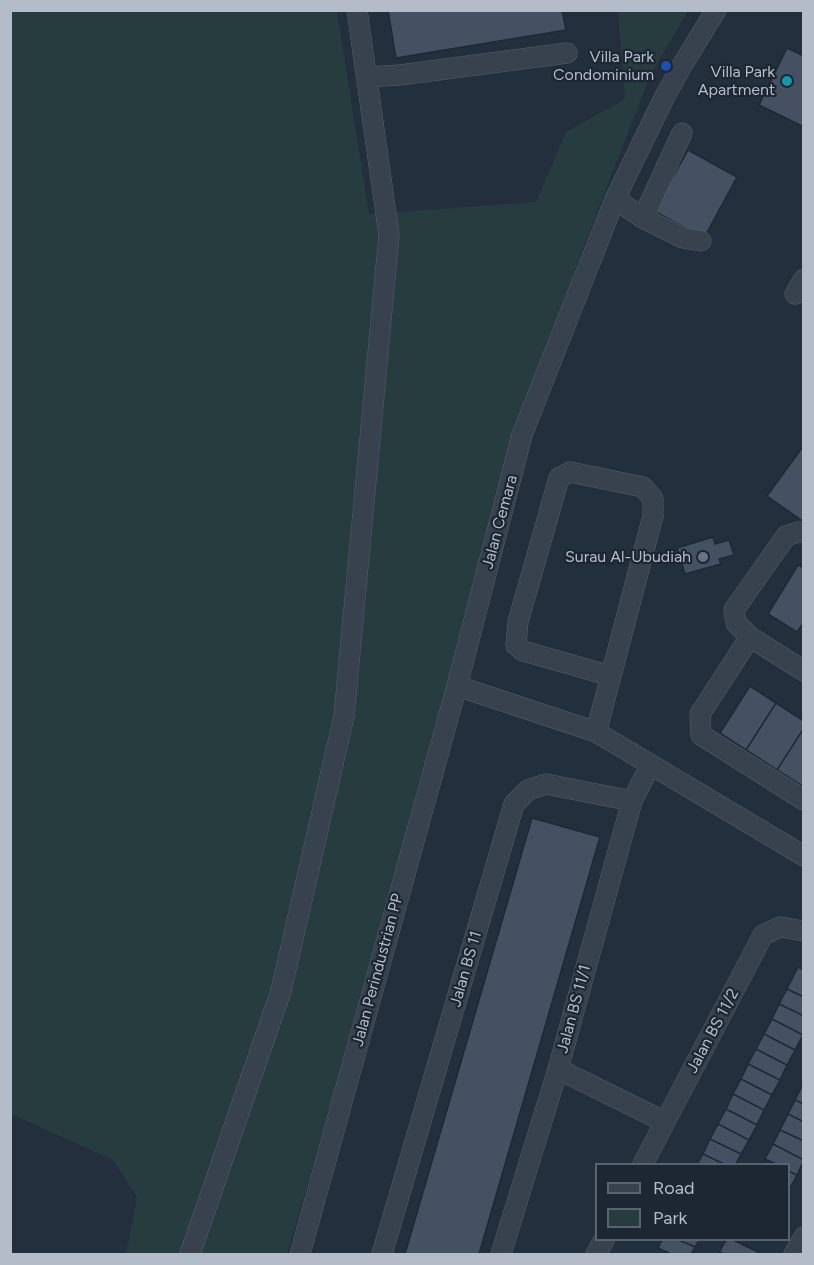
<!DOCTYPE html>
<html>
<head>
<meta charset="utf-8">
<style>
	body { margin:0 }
	#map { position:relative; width:814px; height:1265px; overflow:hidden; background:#242f3e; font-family:Figtree,sans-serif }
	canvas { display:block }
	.frame { position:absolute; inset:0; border:12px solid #b4bcc9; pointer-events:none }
	.legend { position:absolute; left:595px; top:1163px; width:195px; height:78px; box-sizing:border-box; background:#1d2633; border:2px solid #59626f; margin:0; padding:8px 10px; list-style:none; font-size:18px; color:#b4bcc9 }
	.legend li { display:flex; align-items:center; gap:12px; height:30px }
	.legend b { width:30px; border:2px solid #59626f }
</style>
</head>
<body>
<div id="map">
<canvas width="814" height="1265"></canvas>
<div class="frame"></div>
<ul class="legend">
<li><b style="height:8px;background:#38414e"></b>Road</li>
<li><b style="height:16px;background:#263c3f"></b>Park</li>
</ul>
</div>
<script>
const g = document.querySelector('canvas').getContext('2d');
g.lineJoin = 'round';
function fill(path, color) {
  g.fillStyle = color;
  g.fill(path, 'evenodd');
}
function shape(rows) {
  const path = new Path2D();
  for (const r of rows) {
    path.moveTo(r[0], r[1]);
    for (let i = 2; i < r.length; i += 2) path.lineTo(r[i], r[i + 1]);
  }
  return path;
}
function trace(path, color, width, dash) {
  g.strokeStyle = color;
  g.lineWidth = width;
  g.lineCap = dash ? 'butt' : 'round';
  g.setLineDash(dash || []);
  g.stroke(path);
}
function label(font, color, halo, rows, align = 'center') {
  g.font = font + ' Figtree,sans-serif';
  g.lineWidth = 4.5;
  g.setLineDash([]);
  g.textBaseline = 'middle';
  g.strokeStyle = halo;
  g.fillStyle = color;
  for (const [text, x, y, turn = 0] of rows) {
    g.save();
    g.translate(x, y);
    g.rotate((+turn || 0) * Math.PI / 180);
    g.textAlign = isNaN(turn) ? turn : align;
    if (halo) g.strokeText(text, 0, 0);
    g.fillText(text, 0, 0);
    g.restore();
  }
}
fill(shape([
	[11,11,337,11,369,214,536,202,566,132,625,99,618,11,688,11,650,76,577,264,287,1254,126,1254,137,1197,113,1160,11,1114]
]), '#263c3f');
const building = shape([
	[388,10,562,10,566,30,396,58,388,10],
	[787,48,804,56,804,127,759,105,787,48],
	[688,150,737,177,704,238,654,211,688,150],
	[804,445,804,522,767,496,804,445],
	[713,537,715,544,729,540,734,555,719,559,721,564,685,574,677,548,713,537],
	[798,565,804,568,804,622,797,632,768,614,798,565],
	[750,686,776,703,746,750,720,733,750,686],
	[776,703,804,721,804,728,777,770,746,750,776,703],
	[804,728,804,787,777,770,804,728],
	[532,818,600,837,479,1254,405,1254,532,818],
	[798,967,804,970,804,997,787,989,798,967],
	[787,989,804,997,804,1016,779,1004,787,989],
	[779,1004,804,1016,803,1035,772,1019,779,1004],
	[772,1019,803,1035,795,1050,764,1034,772,1019],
	[764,1034,795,1050,787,1065,756,1049,764,1034],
	[756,1049,787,1065,780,1080,748,1064,756,1049],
	[748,1064,780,1080,772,1095,741,1079,748,1064],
	[741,1079,772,1095,764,1110,733,1094,741,1079],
	[803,1084,804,1085,804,1104,795,1100,803,1084],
	[733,1094,764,1110,757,1125,726,1109,733,1094],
	[795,1100,804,1104,804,1122,788,1114,795,1100],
	[726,1109,757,1125,749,1140,718,1124,726,1109],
	[788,1114,804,1122,804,1141,780,1130,788,1114],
	[718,1124,749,1140,741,1154,710,1139,718,1124],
	[780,1130,804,1141,804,1160,773,1144,780,1130],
	[710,1139,741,1154,736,1164,724,1164,703,1154,710,1139],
	[773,1144,804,1160,797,1175,788,1171,788,1164,776,1164,765,1159,773,1144],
	[703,1154,724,1164,697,1164,703,1154],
	[788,1171,797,1175,789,1190,788,1190,788,1171],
	[662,1240,679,1240,695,1247,691,1254,671,1254,658,1248,662,1240],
	[679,1240,699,1240,695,1247,679,1240],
	[726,1240,733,1240,762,1254,725,1254,719,1252,726,1240]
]);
fill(building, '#455162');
trace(building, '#1f2835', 1.5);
const minor = shape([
	[367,77,400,75,567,53],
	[615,199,643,218,683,238,701,241],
	[643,218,682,133],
	[795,294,804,279],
	[804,532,798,532,786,536,734,610,736,623,750,637,700,714,701,735,804,800],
	[750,637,804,671],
	[457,686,596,732,804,856],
	[596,732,611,676,653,516,653,499,643,487,570,472,559,478,518,622,516,645,523,651,611,676],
	[558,1069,665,1122],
	[643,1164,763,935,780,927,804,931],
	[190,1254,281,991,344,716,389,235,357,10],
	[300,1254,457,686,522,435,615,199,664,98,683,64,716,10],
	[382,1254,514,804,528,790,546,784,632,801],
	[501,1254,558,1069,632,801,650,766],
	[596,1254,604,1240],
	[794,1254,804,1237]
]);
trace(minor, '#565f6c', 21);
trace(minor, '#38414e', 20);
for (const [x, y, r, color] of [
	[666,66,6,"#1a4fb4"],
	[787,81,6,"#0f9aa8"],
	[703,557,6,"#6b7280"]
]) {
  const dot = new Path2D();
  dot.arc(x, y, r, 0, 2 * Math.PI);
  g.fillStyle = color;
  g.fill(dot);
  trace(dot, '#1d2633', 2);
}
label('16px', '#b4bcc9', '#1d2633', [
	["Villa Park",654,57],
	["Condominium",654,75],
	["Villa Park",775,72],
	["Apartment",775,90],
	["Surau Al-Ubudiah",691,557]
], 'right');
label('16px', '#b4bcc9', '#1d2633', [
	["Jalan Cemara",500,522,-75],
	["Jalan BS 11",466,969,-74],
	["Jalan Perindustrian PP",378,970,-75],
	["Jalan BS 11/1",574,1009,-75],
	["Jalan BS 11/2",713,1031,-62]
]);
</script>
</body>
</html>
